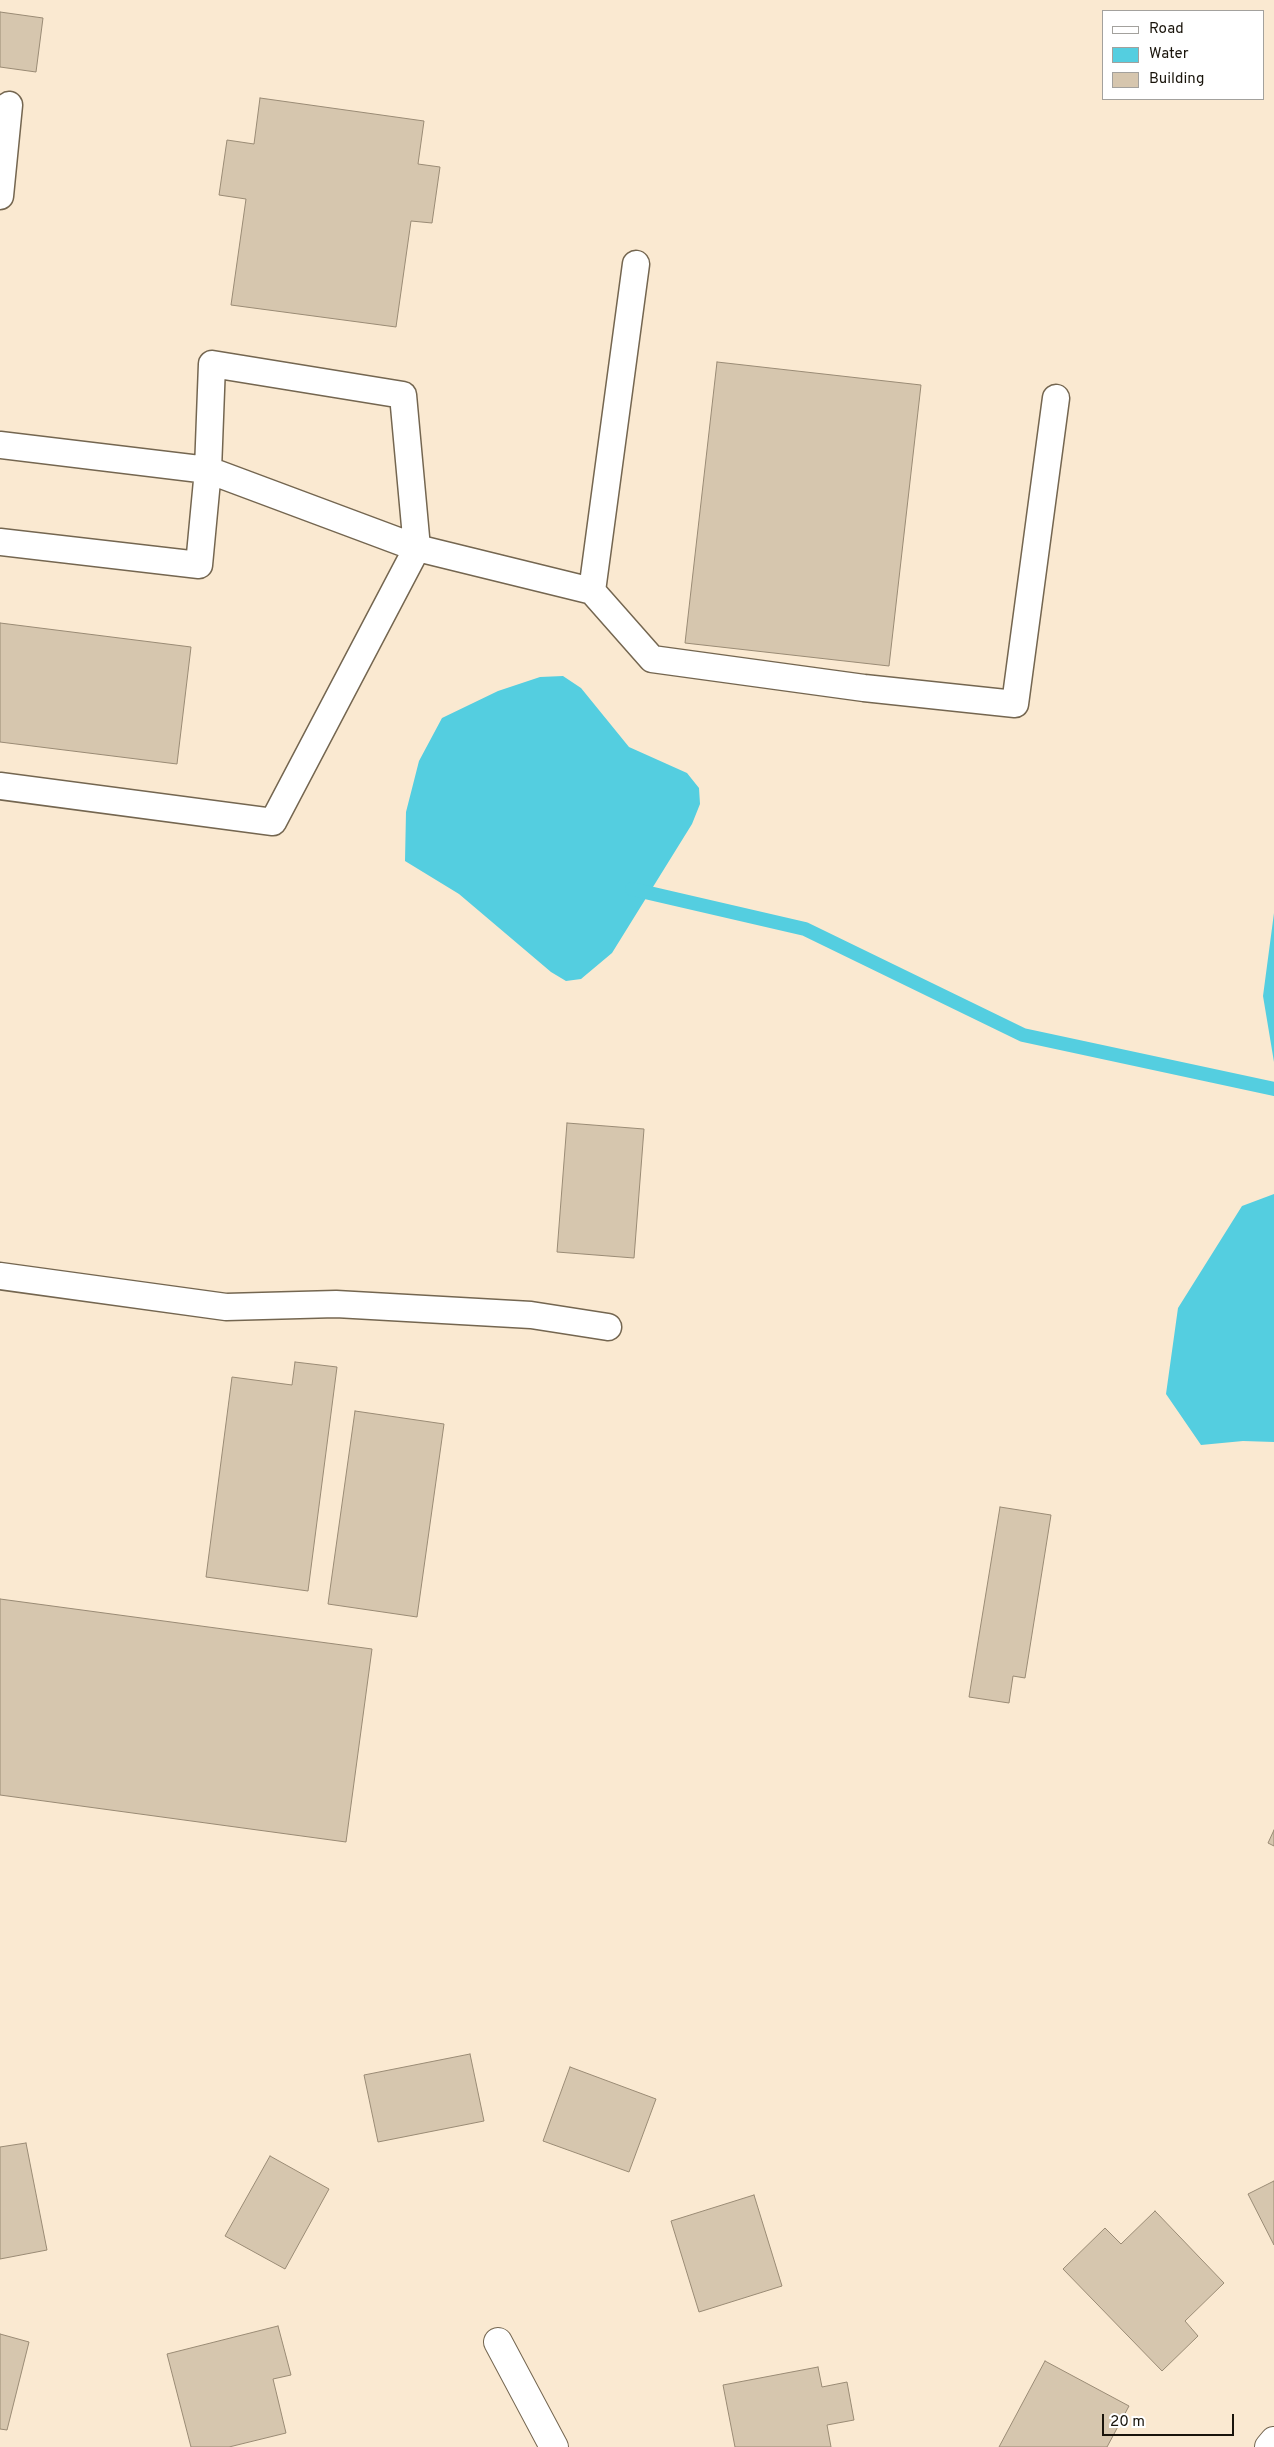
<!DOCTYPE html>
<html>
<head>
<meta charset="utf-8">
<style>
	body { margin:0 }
	#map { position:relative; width:1274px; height:2447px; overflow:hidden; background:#fae9d1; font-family:Overpass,sans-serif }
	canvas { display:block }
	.legend { position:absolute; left:1102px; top:10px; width:162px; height:90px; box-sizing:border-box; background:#fff; border:1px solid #a3a19d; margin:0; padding:6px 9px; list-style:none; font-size:15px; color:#19140b }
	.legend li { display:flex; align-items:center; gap:10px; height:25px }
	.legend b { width:25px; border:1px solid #a3a19d }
	.scale { position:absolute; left:1102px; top:2414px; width:132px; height:22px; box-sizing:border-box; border:2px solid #19140b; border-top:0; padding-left:6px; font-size:15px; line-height:18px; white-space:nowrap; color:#19140b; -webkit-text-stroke:4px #fff; paint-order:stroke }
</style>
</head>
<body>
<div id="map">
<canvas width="1274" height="2447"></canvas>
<ul class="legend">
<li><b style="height:6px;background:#fff"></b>Road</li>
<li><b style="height:14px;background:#54cee0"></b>Water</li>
<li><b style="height:14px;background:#d6c6ae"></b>Building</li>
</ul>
<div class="scale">20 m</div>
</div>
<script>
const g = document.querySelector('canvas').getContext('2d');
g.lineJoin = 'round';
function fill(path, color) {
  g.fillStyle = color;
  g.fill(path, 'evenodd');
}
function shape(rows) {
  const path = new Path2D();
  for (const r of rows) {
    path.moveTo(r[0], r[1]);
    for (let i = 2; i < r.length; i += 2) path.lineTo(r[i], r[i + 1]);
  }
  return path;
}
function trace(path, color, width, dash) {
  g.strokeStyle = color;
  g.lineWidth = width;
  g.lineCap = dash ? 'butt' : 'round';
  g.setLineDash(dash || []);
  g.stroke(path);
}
fill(shape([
	[563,676,581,688,629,747,687,773,699,788,700,804,692,824,612,953,581,979,566,981,551,972,459,894,405,861,406,812,419,761,442,718,498,691,540,677],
	[1274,913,1274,1062,1263,996],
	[1274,1194,1274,1442,1243,1441,1201,1445,1166,1394,1178,1308,1242,1206]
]), '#54cee0');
trace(shape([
	[632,889,805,929,1023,1035,1274,1089]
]), '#54cee0', 14);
const building = shape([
	[0,12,43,18,36,72,0,67,0,12],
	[260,98,424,121,418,164,440,167,432,223,411,221,396,327,231,305,246,199,219,195,227,140,254,144,260,98],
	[717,362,921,385,889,666,685,643,717,362],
	[0,623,191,647,177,764,0,742,0,623],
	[567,1123,644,1129,634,1258,557,1252,567,1123],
	[295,1362,337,1367,308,1591,206,1577,232,1377,292,1385,295,1362],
	[355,1411,444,1424,417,1617,328,1604,355,1411],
	[1000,1507,1051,1515,1025,1678,1013,1676,1009,1703,969,1697,1000,1507],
	[0,1599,372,1649,346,1842,0,1795,0,1599],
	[1274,1830,1274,1846,1268,1843,1274,1830],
	[470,2054,484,2121,378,2142,364,2075,470,2054],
	[570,2067,656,2099,629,2172,543,2141,570,2067],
	[26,2143,47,2250,0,2259,0,2147,26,2143],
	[270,2156,329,2189,285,2269,225,2236,270,2156],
	[1274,2181,1274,2245,1248,2194,1274,2181],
	[754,2195,782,2286,699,2312,671,2221,754,2195],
	[1155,2211,1224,2283,1185,2321,1198,2336,1162,2371,1063,2269,1105,2228,1121,2244,1155,2211],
	[278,2326,291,2375,273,2379,286,2433,229,2447,191,2447,167,2354,278,2326],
	[0,2334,29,2342,7,2430,0,2429,0,2334],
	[1045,2361,1129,2406,1107,2447,999,2447,1045,2361],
	[818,2367,822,2387,847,2382,854,2420,827,2425,831,2447,735,2447,723,2385,818,2367]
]);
fill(building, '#d6c6ae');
trace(building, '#9a8b75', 1);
const service = shape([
	[0,196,9,105],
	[0,445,208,470,417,548,592,591,652,659,864,688,1015,704,1056,398],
	[0,542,199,565,208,470,212,364,403,395,417,548,273,822,0,786],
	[592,591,636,264],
	[0,1276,226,1307,336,1304,531,1315,608,1327]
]);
const minor = shape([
	[498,2342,554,2447],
	[1269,2447,1274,2441]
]);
trace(service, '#746650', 29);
trace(minor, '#746650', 30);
trace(service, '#fff', 26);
trace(minor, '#fff', 28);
</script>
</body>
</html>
